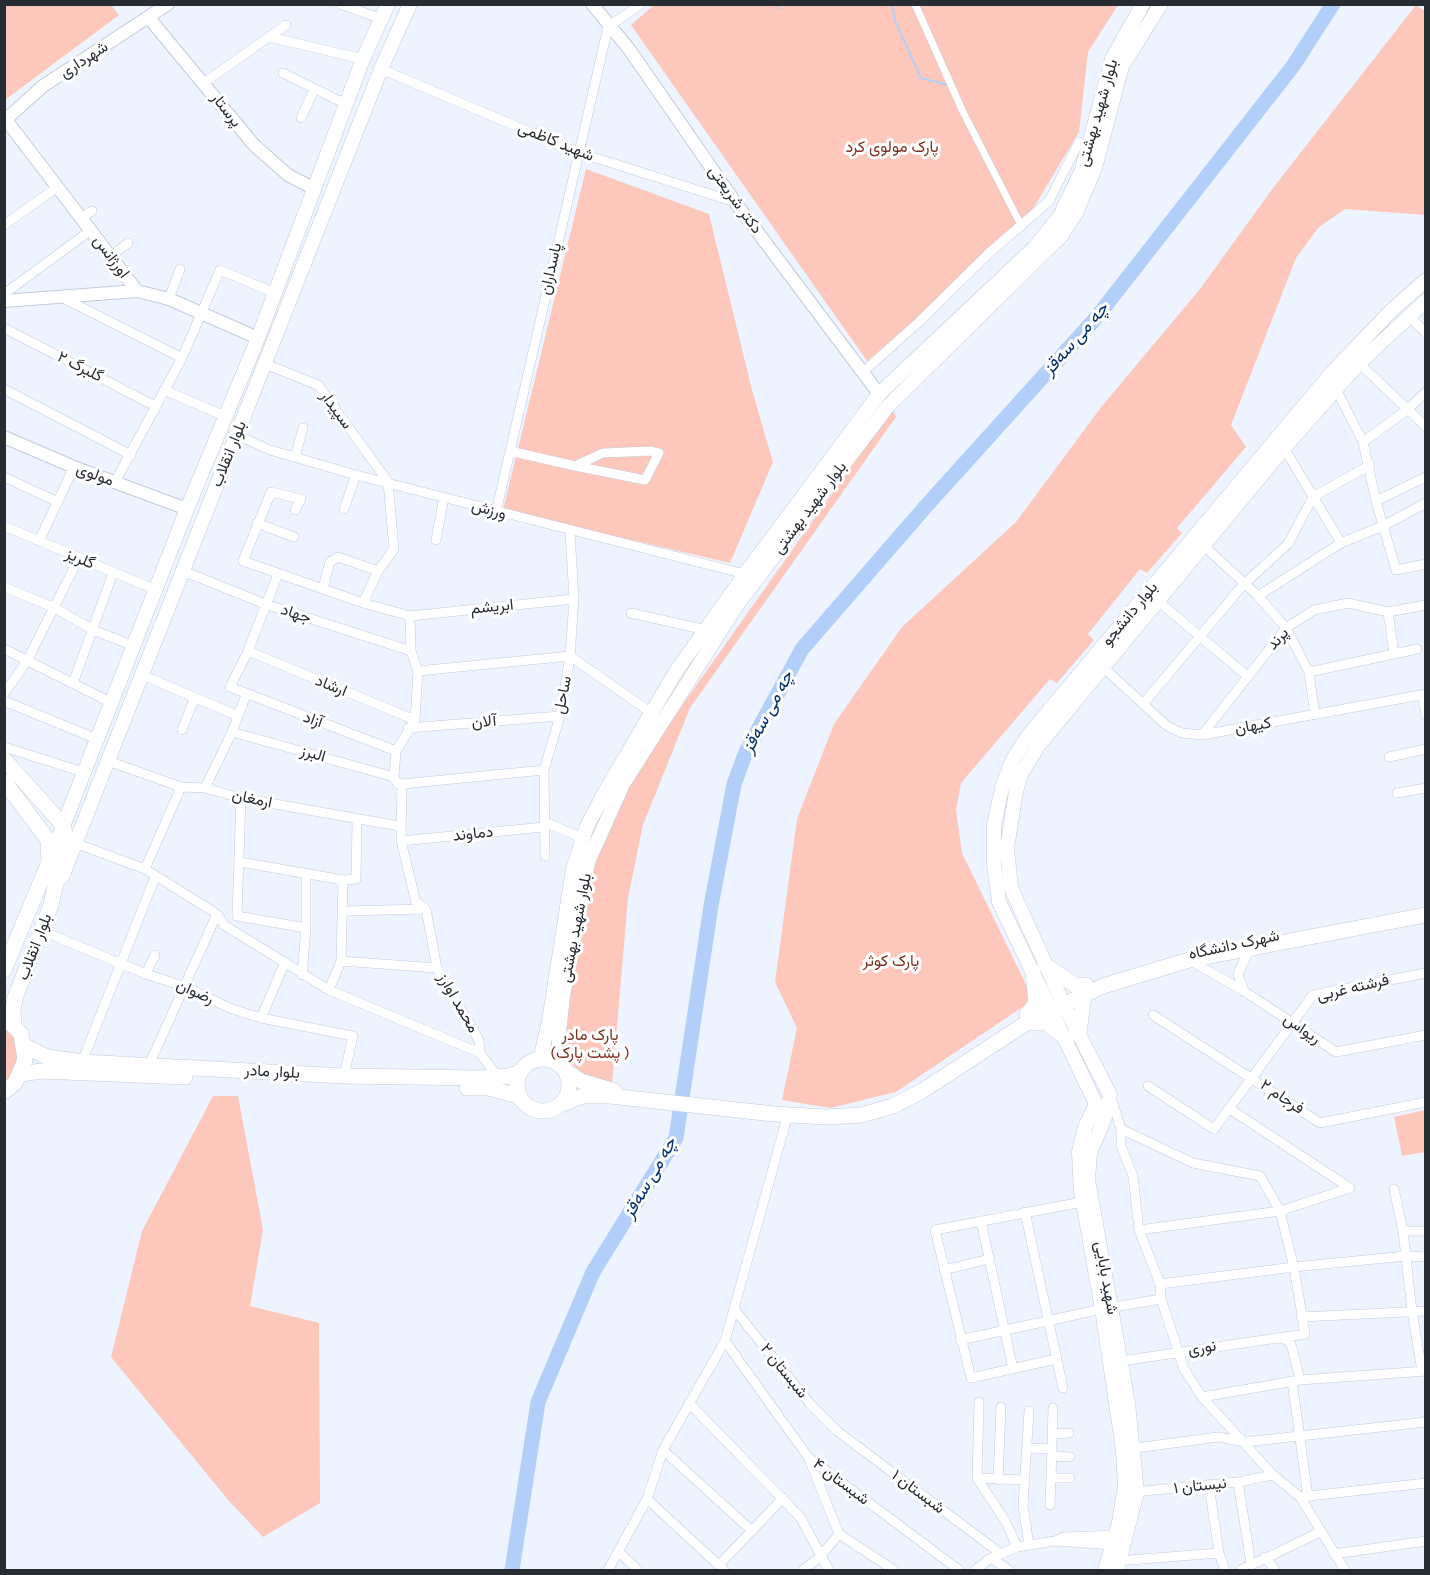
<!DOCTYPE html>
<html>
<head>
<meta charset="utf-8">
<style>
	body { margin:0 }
	#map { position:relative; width:1430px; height:1575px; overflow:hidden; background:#edf4ff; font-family:Karla,sans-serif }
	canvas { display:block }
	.frame { position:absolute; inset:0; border:6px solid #272b32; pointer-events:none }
</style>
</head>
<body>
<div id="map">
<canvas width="1430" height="1575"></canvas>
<div class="frame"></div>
</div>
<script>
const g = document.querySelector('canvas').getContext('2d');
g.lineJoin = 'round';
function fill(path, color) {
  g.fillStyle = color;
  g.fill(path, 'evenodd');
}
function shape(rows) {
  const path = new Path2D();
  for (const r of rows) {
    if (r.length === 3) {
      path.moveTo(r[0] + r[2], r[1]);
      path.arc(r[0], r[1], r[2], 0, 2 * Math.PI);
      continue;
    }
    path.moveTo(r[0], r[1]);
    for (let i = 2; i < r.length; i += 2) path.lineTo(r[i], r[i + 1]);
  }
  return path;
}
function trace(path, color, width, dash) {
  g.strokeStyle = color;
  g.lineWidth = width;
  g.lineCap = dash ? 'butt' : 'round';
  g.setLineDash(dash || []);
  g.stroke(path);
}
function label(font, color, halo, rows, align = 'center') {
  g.font = font + ' Karla,Vazirmatn,sans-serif';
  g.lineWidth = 6;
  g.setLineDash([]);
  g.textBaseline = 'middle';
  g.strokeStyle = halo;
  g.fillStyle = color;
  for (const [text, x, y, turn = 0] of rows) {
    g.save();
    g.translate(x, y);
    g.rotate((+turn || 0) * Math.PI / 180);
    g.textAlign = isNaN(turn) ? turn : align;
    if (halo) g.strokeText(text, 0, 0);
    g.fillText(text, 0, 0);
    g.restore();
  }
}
fill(shape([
	[5,4,111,5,119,15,5,100],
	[655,4,1118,5,1088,52,1079,132,1022,227,867,361,631,25],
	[1416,5,1426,12,1425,215,1345,209,1318,228,1296,258,1231,425,1246,447,1177,528,1182,533,1147,573,1140,569,1088,634,1094,640,1057,683,1050,679,961,783,956,810,962,853,1031,995,1024,1006,896,1092,830,1108,782,1100,797,1028,775,982,797,819,834,724,902,627,1016,522,1102,406,1200,289,1273,188],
	[586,169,709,214,752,390,773,462,730,563,503,510],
	[892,409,896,417,690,708,643,825,628,898,612,1084,589,1079,567,1060,563,1047,568,991,577,947,594,868,610,822,642,762],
	[5,1023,18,1040,19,1066,5,1085],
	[213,1096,238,1096,263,1230,250,1306,319,1323,320,1503,263,1537,229,1501,111,1357,142,1231],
	[1425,1110,1425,1152,1402,1156,1394,1117]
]), '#fdc7bb');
trace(shape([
	[777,4,779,9],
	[892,4,895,21,921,78,948,85]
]), '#b2cffa', 2);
trace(shape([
	[512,1570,538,1402,593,1272,676,1138,711,906,734,784,746,752,802,649,927,505,1096,318,1293,66,1333,4]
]), '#b2cffa', 15);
const pedestrian = shape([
	[915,4,963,112,1022,227]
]);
const minor = shape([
	[340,4,382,19],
	[269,37,363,59],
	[381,69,577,152,735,202],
	[283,73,346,104],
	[205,82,286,25],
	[301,118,314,90],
	[81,218,92,211],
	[4,225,56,188],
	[111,256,128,243],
	[4,294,91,230],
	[61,297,182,358],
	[169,299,180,269],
	[1409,316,1426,333],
	[4,328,155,406],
	[1359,363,1426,427],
	[265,364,318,385,388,482,394,549,378,571,363,603],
	[862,373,920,321,989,253,1049,201,1079,142],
	[4,389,131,455],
	[1336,389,1363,442,1376,501,1396,570,1426,564],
	[164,390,227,417],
	[237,435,270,450,356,475,745,574],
	[1363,442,1407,410,1426,392],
	[1284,448,1341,543],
	[510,451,575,466,645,480,659,453,651,451,603,453,575,466],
	[295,457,303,428],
	[4,477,58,502],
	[115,482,182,358,220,270,275,293],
	[1376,501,1426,477],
	[344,509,356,475],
	[295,510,301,499,271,492,243,561,363,603,410,616,574,599],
	[496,512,608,27,641,4],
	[257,523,294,537],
	[4,526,156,590],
	[436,540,444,497],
	[39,541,74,467],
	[1203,545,1258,596,1286,628,1309,672],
	[183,571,265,604,411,651],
	[278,574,248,651,230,687,396,751],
	[4,587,55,608,93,630,134,646],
	[323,588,330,562,338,557,378,571],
	[1258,596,1341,543,1383,526,1426,503],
	[1158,601,1246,675],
	[631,613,706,630],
	[410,616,411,651,418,671,415,720],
	[4,649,112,703],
	[248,651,415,720],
	[1394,654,1417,649],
	[1104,668,1167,726,1182,733,1202,735,1426,694],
	[418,671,570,656,653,714],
	[142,675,236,715],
	[73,683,113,573],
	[4,694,28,659,79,558],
	[1422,695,1426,714],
	[4,701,97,739],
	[1143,704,1244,584,1288,544,1313,497,1370,465],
	[1315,715,1309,672,1394,654,1388,612],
	[415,720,396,751,394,777,397,783,402,784,401,841,416,902,426,909,437,968,479,1040,480,1053],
	[408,728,560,716],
	[182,730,194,699],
	[232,732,394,777],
	[1202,735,1286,628,1314,610,1348,603,1388,612,1426,605],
	[4,747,83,772],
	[1389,757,1426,749],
	[108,761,181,787,205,788,241,798,399,826],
	[402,784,544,770],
	[205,788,232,732,246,695],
	[1397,793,1426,788],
	[241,798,237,916,306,928],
	[545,822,582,838],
	[401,841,544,827],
	[75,843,145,869,217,914,224,925,329,990,480,1053,498,1077],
	[545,856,544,770,560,716,570,656,574,599,570,532],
	[240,862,343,880,356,879,357,820],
	[145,869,181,787],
	[344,911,425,909],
	[42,931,146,974,183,986,232,1009,261,1018,353,1036,344,1076],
	[1189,960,1244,991,1336,1052,1426,1035],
	[341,961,437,968],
	[146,974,155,955],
	[302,975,306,928,306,873],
	[329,990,341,961,343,880],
	[1244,991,1238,974,1250,948],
	[1153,1015,1320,1123,1426,1102],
	[261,1018,285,962],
	[82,1062,155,877],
	[149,1065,217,914],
	[1148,1086,1214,1129,1313,995,1426,973],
	[1111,1097,1121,1129,1121,1146,1133,1176,1139,1230,1160,1284,1161,1299,1184,1369,1202,1397,1273,1475,1300,1497,1345,1570],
	[1230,1109,1350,1188],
	[1121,1129,1193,1163,1260,1176,1280,1211,1294,1267,1406,1256,1426,1257],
	[1394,1189,1403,1231,1412,1311,1422,1371],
	[1025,1212,1063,1388],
	[981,1221,1013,1369],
	[1139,1230,1280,1211,1350,1188],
	[1403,1231,1426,1231],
	[944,1270,985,1260],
	[734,1309,811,1405,837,1431,1000,1553],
	[1301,1317,1426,1311],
	[1278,1338,1288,1340,1292,1347,1300,1380],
	[960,1340,1102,1309,1161,1299],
	[725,1341,808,1457,959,1570],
	[1056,1359,971,1378,935,1230,1082,1202],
	[1121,1361,1305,1334,1294,1267,1160,1284],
	[1292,1381,1308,1497],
	[1202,1397,1300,1380,1426,1371],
	[979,1402,977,1478,1006,1522,1017,1547],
	[689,1403,800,1517,829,1570],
	[1029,1411,1023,1506,1029,1545],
	[1052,1434,1069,1433],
	[1028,1448,1052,1449,1050,1505],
	[1052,1449,1053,1408],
	[1128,1449,1218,1437,1245,1442,1426,1422],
	[663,1450,752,1531],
	[1052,1456,1070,1457],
	[809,1459,839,1534,894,1570],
	[977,1478,1024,1480],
	[1051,1478,1070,1478],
	[998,1480,1001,1407],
	[1238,1482,1251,1564],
	[1209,1485,1219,1553,1225,1570],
	[1134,1492,1238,1482,1273,1475],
	[1300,1497,1426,1483],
	[647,1499,724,1570],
	[1055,1541,1115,1545],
	[619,1552,638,1570],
	[1334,1554,1426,1541],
	[1265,1557,1275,1570],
	[991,1558,1009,1570],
	[1117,1561,1219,1553],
	[719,1565,783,1498],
	[608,1570,647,1499,663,1450,725,1341,788,1114],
	[803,1570,820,1557,839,1534],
	[975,1570,991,1558,1017,1547,1055,1541,1064,1537,1119,1535],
	[1241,1570,1320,1532]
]);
const tertiary = shape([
	[592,4,629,49,735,202,879,394],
	[149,18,254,145,288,175,315,189],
	[6,120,137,291,169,299,258,338],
	[4,121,43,86,168,4],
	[4,301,137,291],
	[4,437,74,467,187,509]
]);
const secondary = shape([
	[49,862,187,509,258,338,363,59,388,4],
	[62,877,381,69,410,4],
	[538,1060,541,1056,549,1021,573,869,587,826,607,788,677,670,745,574,879,394,1035,247,1060,216,1082,170,1112,59,1143,4],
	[559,1065,559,1032,563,996,588,862,623,784,737,605,888,406,1061,236,1076,213,1095,168,1122,66,1161,4],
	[1105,1570,1119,1523,1125,1485,1123,1450,1102,1309,1081,1191,1079,1152,1085,1127,1096,1104,999,902,994,864,994,825,1002,788,1012,761,1027,737,1333,371,1393,309,1426,280],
	[1117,1570,1137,1492,1128,1403,1088,1180,1090,1153,1105,1117,1110,1095,1063,1003,1011,888,1007,848,1016,791,1021,774,1038,746,1284,448,1359,363,1426,301]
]);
const primary = shape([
	[4,759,63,825,66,838,51,905,15,998,13,1010,14,1024],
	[4,781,48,840,49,862,4,970],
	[1048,967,1076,986,1086,985],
	[1027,1014,1036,1004,1033,971],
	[1028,1022,1046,1023,1067,1039],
	[1079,1032,1085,988],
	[25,1046,47,1057,82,1062,344,1076,480,1078,510,1076,521,1071],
	[543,1085,26],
	[563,1069,581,1081,614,1091],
	[21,1074,41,1071,185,1077],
	[467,1088,488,1088,519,1096],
	[560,1105,583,1096,610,1096,774,1114,827,1117,861,1115,893,1106,922,1091,1028,1022,1103,986,1189,960,1426,915]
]);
const trunk = shape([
	[4,1016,21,1034,25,1060,15,1083,4,1092]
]);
trace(pedestrian, '#c0cbdc', 8);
trace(minor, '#c0cbdc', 10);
trace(tertiary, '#c0cbdc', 14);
trace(secondary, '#c0cbdc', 15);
trace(primary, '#c0cbdc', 16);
trace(trunk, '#c0cbdc', 16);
trace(pedestrian, '#fff', 7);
trace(minor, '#fff', 9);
trace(tertiary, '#fff', 12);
trace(secondary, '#fff', 14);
trace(primary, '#fff', 15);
trace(trunk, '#fff', 15);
label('16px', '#272b32', '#fff', [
	["شهرداری",84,60,-33],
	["پرستار",226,110,52],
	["بلوار شهید بهشتی",1098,113,-74],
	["شهید کاظمی",556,142,22],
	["دکتر شریعتی",735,200,54],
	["اورژانس",111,257,53],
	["پاسداران",551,269,-77],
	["گلبرگ ۲",80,367,27],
	["سپیدار",336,410,54],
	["بلوار انقلاب",229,454,-68],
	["مولوی",95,475,20],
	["بلوار شهید بهشتی",810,508,-53],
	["ورزش",489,510,15],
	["گلریز",80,559,23],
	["ابریشم",492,607,-6],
	["جهاد",296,614,18],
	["بلوار دانشجو",1130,614,-50],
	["پرند",1278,639,-48],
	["ارشاد",331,686,22],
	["ساحل",563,695,-79],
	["آزاد",313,720,20],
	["آلان",484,722,-5],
	["کیهان",1253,726,-10],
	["البرز",313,754,16],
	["ارمغان",252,799,12],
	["دماوند",473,834,-6],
	["بلوار شهید بهشتی",576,928,-79],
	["شهرک دانشگاه",1234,945,-12],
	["بلوار انقلاب",35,947,-69],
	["فرشته غربی",1353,988,-13],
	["رضوان",195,992,24],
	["محمد اوارز",458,1003,60],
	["ریواس",1302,1029,34],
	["بلوار مادر",272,1072,3],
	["فرجام ۲",1282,1097,34],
	["شهید بابایی",1106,1278,80],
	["نوری",1202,1348,-9],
	["شبستان ۲",784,1371,51],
	["شبستان ۴",841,1482,37],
	["نیستان ۱",1200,1486,-6],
	["شبستان ۱",918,1492,37]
]);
label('16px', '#803020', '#fff', [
	["پارک مولوی کرد",892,147],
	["پارک کوثر",891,961],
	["پارک مادر",590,1035],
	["(پشت پارک )",590,1053]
]);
label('italic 18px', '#06326f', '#fff', [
	["چە می سەقز",1076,339,-49],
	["چە می سەقز",768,712,-62],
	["چە می سەقز",650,1178,-60]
]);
</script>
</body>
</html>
